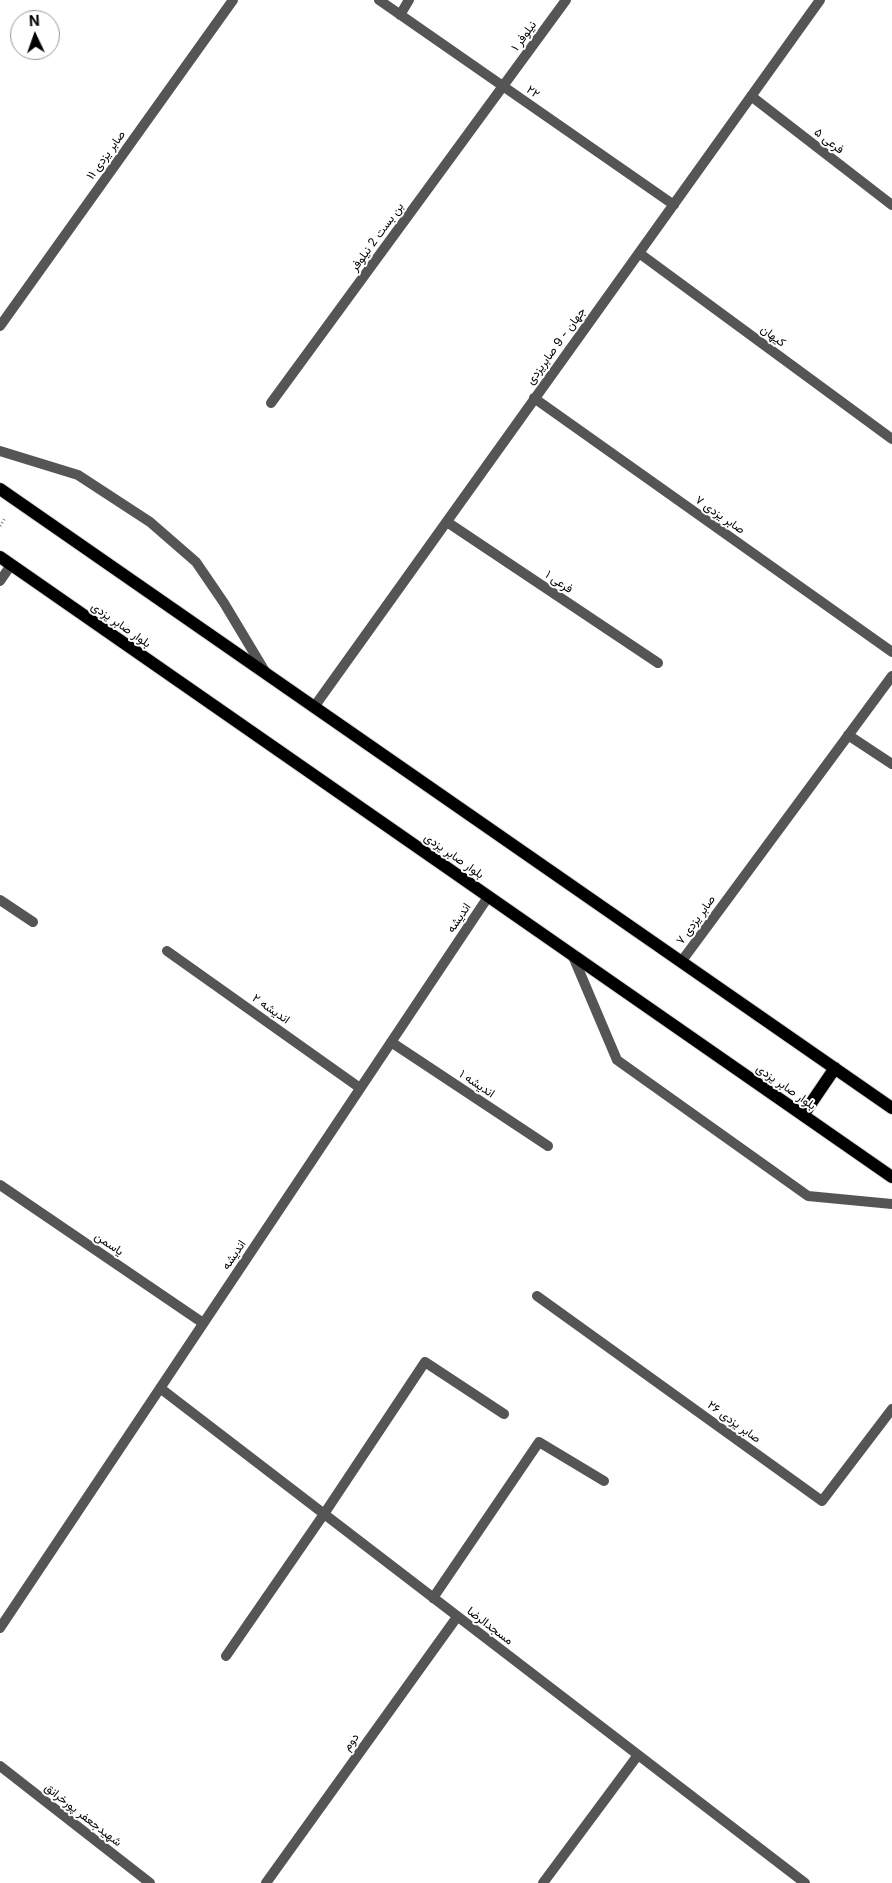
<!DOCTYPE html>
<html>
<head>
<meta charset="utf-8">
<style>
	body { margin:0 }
	#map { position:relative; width:892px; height:1883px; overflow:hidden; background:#fff; font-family:Inter,sans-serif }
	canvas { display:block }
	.north { position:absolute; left:10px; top:10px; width:50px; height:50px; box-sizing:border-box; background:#fff; border:1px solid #999; border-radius:50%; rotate:357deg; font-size:14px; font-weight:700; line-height:20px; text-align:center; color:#000 }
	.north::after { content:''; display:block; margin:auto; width:18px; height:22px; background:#000; clip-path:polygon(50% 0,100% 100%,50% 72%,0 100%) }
</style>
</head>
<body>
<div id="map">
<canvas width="892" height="1883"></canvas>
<div class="north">N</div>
</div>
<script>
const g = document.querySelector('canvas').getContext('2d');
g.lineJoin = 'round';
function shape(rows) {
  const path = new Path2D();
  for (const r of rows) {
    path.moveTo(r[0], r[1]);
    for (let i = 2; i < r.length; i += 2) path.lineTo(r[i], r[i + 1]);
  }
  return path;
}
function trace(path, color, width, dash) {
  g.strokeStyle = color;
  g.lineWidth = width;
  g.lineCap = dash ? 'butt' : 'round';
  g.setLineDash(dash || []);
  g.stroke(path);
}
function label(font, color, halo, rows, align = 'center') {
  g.font = font + ' Inter,Vazirmatn,sans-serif';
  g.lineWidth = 4;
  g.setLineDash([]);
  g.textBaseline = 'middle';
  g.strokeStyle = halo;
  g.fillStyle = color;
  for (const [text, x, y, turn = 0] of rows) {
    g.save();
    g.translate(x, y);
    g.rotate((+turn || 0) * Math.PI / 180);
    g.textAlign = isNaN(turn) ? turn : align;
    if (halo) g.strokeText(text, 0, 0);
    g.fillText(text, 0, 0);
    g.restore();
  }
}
const primary = shape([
	[0,489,892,1108],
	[0,557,892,1177],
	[803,1115,835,1068]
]);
trace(primary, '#dbdbdb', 14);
trace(shape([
	[0,526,5,518]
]), '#777', 3, [1, 2.5]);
trace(shape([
	[0,451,78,475,150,522,196,562,224,603,266,673],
	[572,954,617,1060,808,1196,892,1204]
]), '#555', 10);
trace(shape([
	[379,0,674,205],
	[400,15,409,0],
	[751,96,892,205],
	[639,253,892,439],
	[0,326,233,0],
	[534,398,892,652],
	[271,403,566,0],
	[447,522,658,663],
	[0,581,11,565],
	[314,707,820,0],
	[848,735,892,764],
	[0,900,33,922],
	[167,951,360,1088],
	[681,962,892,676],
	[391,1042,548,1146],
	[0,1185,203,1323],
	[537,1296,822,1501,892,1409],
	[160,1388,805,1883],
	[433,1598,539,1442,604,1481],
	[0,1628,488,897],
	[226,1656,324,1514,425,1362,504,1414],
	[0,1766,150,1883],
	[266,1883,457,1617],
	[543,1883,638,1755]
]), '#555', 10);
trace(primary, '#000', 12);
label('12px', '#000', '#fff', [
	["نیلوفر ۱",524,36,-54],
	["۲۲",533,92,35],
	["فرعی ۵",829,141,38],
	["صابر یزدی ۱۱",106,155,-54],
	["بن بست 2 نیلوفر",377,237,-54],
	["کیهان",773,336,36],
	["جهان - 9 صابریزدی",556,346,-54],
	["صابر یزدی ۷",720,515,35],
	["فرعی ۱",559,582,34],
	["بلوار صابر یزدی",121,625,35],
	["بلوار صابر یزدی",454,856,35],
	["اندیشه",459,918,-56],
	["صابر یزدی ۷",696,920,-54],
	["اندیشه ۲",271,1009,35],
	["اندیشه ۱",477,1084,34],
	["بلوار صابر یزدی",786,1087,35],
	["یاسمن",109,1244,34],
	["اندیشه",234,1255,-56],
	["صابر یزدی ۲۶",734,1422,36],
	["مسجدالرضا",490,1626,37],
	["دوم",351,1742,-54],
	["شهیدجعفر پورخرانق",83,1815,38]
]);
</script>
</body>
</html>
